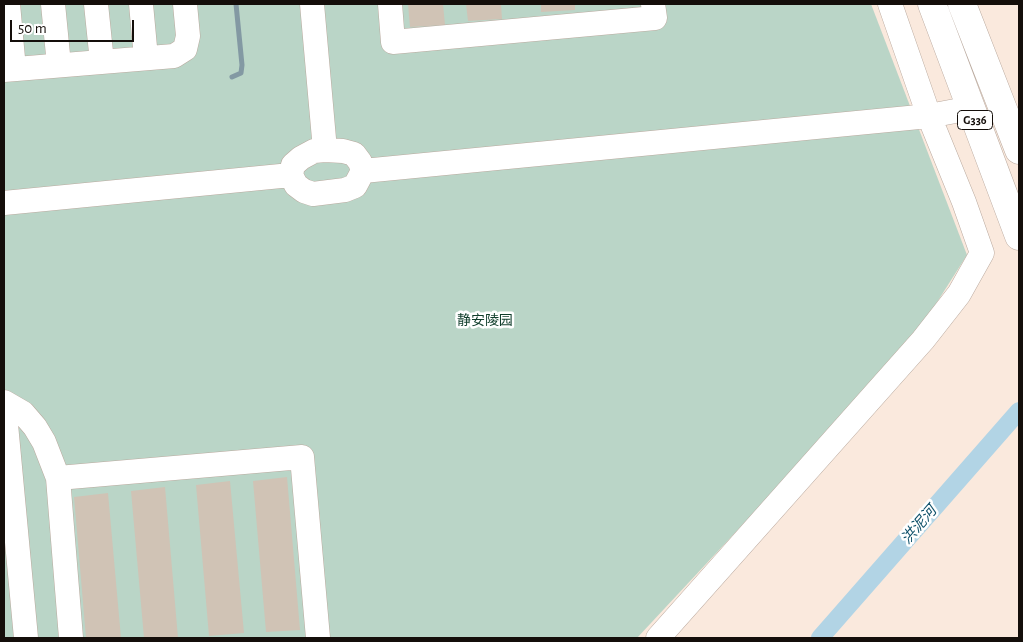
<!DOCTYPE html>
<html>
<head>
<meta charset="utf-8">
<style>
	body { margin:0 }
	#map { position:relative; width:1023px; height:642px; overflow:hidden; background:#fae9dd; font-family:"Alegreya Sans",sans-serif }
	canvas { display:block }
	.frame { position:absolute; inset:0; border:5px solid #140e0a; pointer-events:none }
	.scale { position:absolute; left:10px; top:20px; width:124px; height:22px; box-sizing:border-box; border:2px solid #140e0a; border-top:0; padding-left:6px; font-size:15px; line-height:18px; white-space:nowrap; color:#140e0a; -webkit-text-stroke:4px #fff; paint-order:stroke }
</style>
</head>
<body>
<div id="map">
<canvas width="1023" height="642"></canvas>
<div class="frame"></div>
<div class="scale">50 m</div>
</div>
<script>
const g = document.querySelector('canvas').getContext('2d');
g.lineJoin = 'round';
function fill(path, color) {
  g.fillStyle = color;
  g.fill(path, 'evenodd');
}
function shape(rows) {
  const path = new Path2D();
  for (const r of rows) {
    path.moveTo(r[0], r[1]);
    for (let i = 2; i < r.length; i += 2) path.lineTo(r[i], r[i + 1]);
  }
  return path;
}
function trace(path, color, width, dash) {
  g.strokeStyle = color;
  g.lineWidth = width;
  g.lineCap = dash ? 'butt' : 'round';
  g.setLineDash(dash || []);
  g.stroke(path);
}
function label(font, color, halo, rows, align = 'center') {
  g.font = font + ' "Alegreya Sans","Noto Sans SC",sans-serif';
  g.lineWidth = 5;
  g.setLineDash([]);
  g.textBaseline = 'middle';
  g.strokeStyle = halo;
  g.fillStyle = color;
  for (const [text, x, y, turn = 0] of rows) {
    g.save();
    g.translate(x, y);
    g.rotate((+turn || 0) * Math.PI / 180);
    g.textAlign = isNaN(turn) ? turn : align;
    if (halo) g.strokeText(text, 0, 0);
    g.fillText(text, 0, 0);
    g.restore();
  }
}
fill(shape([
	[4,4,871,4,967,255,920,329,857,402,637,638,4,638]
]), '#bad5c7');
trace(shape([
	[232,77,241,73,242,65,236,4]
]), '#8399a3', 5);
trace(shape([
	[820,638,1019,411]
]), '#b2d4e5', 18);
fill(shape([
	[408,4,443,4,445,25,410,27],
	[466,4,501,4,502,19,468,21],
	[541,4,575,4,575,10,541,12],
	[287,477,300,630,266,632,253,481],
	[230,481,244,633,209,636,196,485],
	[165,487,178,638,144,638,131,491],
	[108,493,121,638,86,638,74,497]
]), '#d0c3b5');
const minor = shape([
	[8,4,14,69],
	[53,4,59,65],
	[96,4,102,62],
	[141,4,146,58],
	[312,4,325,150],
	[390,4,393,42,655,18,653,4],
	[4,70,174,56,185,49,188,36,185,4],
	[325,150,343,151,354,154,360,162,363,171,355,186,345,190,313,194,304,191,296,185,291,175,293,165,301,158,314,151,325,150],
	[363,171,929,116,971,108],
	[4,203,291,175],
	[4,402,23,413,35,427,44,442,58,478],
	[4,403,26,638],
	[71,638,58,478,302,457,318,638],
	[658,638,923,340,959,294,982,253,964,202,929,116,890,4]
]);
const highway = shape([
	[932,4,1019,236],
	[962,4,1019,150]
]);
trace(minor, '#baaa9f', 25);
trace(highway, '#baaa9f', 29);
trace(minor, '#fff', 24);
trace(highway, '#fff', 28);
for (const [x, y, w] of [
	[975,120,35]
]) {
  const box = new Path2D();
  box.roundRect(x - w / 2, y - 9.5, w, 19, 4);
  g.fillStyle = '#fff';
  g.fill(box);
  trace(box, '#140e0a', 1);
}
label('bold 12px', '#140e0a', null, [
	["G336",975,120]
]);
label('14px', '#103d2b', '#fff', [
	["静安陵园",485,321]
]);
label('italic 15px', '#11526b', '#fff', [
	["洪泥河",919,525,-49]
]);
</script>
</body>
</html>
